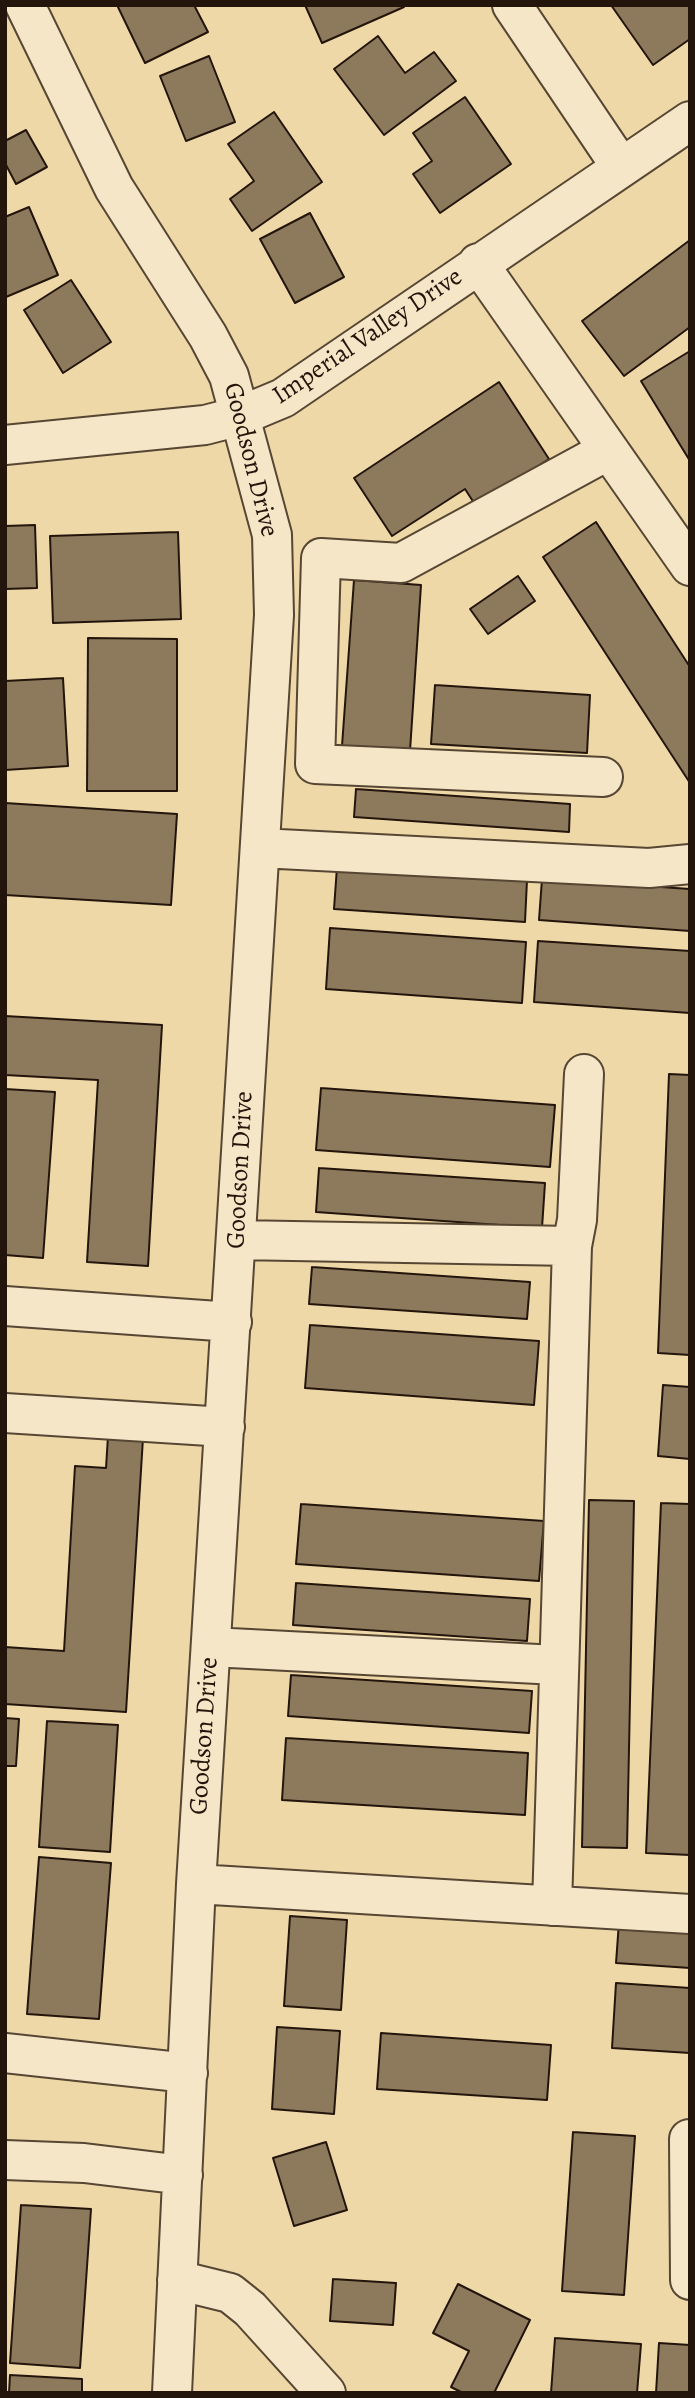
<!DOCTYPE html>
<html>
<head>
<meta charset="utf-8">
<style>
	body { margin:0 }
	#map { position:relative; width:695px; height:2398px; overflow:hidden; background:#eed8a8; font-family:Alegreya,serif }
	canvas { display:block }
	.frame { position:absolute; inset:0; border:7px solid #24150c; pointer-events:none }
</style>
</head>
<body>
<div id="map">
<canvas width="695" height="2398"></canvas>
<div class="frame"></div>
</div>
<script>
const g = document.querySelector('canvas').getContext('2d');
g.lineJoin = 'round';
function fill(path, color) {
  g.fillStyle = color;
  g.fill(path, 'evenodd');
}
function shape(rows) {
  const path = new Path2D();
  for (const r of rows) {
    path.moveTo(r[0], r[1]);
    for (let i = 2; i < r.length; i += 2) path.lineTo(r[i], r[i + 1]);
  }
  return path;
}
function trace(path, color, width, dash) {
  g.strokeStyle = color;
  g.lineWidth = width;
  g.lineCap = dash ? 'butt' : 'round';
  g.setLineDash(dash || []);
  g.stroke(path);
}
function label(font, color, halo, rows, align = 'center') {
  g.font = font + ' Alegreya,serif';
  g.lineWidth = 5;
  g.setLineDash([]);
  g.textBaseline = 'middle';
  g.strokeStyle = halo;
  g.fillStyle = color;
  for (const [text, x, y, turn = 0] of rows) {
    g.save();
    g.translate(x, y);
    g.rotate((+turn || 0) * Math.PI / 180);
    g.textAlign = isNaN(turn) ? turn : align;
    if (halo) g.strokeText(text, 0, 0);
    g.fillText(text, 0, 0);
    g.restore();
  }
}
const building = shape([
	[117,5,194,5,208,32,145,63,117,5],
	[305,5,404,5,404,7,322,43,305,5],
	[611,5,690,5,690,39,653,65,611,5],
	[378,36,405,73,434,52,456,81,384,135,334,69,378,36],
	[209,56,235,122,186,141,160,76,209,56],
	[465,97,511,164,440,213,413,174,432,161,413,133,465,97],
	[274,112,322,182,252,231,230,199,254,181,228,144,274,112],
	[26,130,47,167,16,184,5,163,5,141,26,130],
	[29,207,58,275,6,297,5,217,29,207],
	[310,213,344,277,295,303,260,239,310,213],
	[690,240,690,327,624,376,582,321,690,240],
	[71,280,111,342,63,373,24,310,71,280],
	[690,351,690,461,641,381,690,351],
	[499,382,549,459,476,506,465,489,392,536,354,478,499,382],
	[596,522,690,667,690,783,543,557,596,522],
	[35,525,37,588,5,589,5,526,35,525],
	[178,532,181,619,53,623,50,536,178,532],
	[518,576,535,601,488,634,470,609,518,576],
	[354,580,421,585,410,751,342,746,354,580],
	[88,638,177,639,177,791,87,791,88,638],
	[63,678,68,766,5,770,5,681,63,678],
	[435,685,590,695,587,753,431,744,435,685],
	[356,789,570,804,569,832,354,817,356,789],
	[5,803,177,814,171,905,5,895,5,803],
	[337,867,527,880,525,922,334,909,337,867],
	[542,879,690,889,690,931,539,920,542,879],
	[330,928,526,942,522,1003,326,989,330,928],
	[538,941,690,951,690,1013,534,1002,538,941],
	[5,1016,162,1025,148,1266,87,1262,98,1080,5,1075,5,1016],
	[669,1074,690,1075,690,1355,658,1353,669,1074],
	[321,1088,555,1105,550,1167,316,1150,321,1088],
	[5,1089,55,1092,43,1258,5,1255,5,1089],
	[319,1168,545,1183,542,1228,316,1212,319,1168],
	[312,1267,530,1282,527,1319,309,1304,312,1267],
	[310,1325,539,1341,534,1405,305,1388,310,1325],
	[663,1385,690,1387,690,1459,658,1456,663,1385],
	[108,1436,143,1438,126,1712,5,1704,5,1647,64,1651,75,1466,106,1468,108,1436],
	[589,1500,634,1501,627,1848,582,1847,589,1500],
	[661,1503,690,1504,690,1855,646,1853,661,1503],
	[301,1504,544,1521,539,1581,296,1564,301,1504],
	[296,1583,530,1599,527,1641,293,1625,296,1583],
	[291,1675,532,1691,529,1733,288,1716,291,1675],
	[5,1718,19,1719,16,1766,5,1766,5,1718],
	[47,1721,118,1725,110,1852,39,1847,47,1721],
	[286,1738,528,1753,525,1815,282,1800,286,1738],
	[39,1857,111,1863,99,2019,27,2014,39,1857],
	[290,1916,347,1920,341,2010,284,2006,290,1916],
	[619,1922,690,1927,690,1968,616,1963,619,1922],
	[616,1983,690,1988,690,2053,612,2048,616,1983],
	[277,2027,340,2031,334,2114,272,2109,277,2027],
	[381,2033,551,2045,547,2100,377,2089,381,2033],
	[573,2132,635,2136,624,2295,562,2291,573,2132],
	[326,2142,347,2210,294,2226,273,2158,326,2142],
	[21,2205,91,2209,80,2368,10,2363,21,2205],
	[333,2279,396,2283,393,2325,330,2321,333,2279],
	[458,2284,530,2320,494,2393,463,2393,451,2387,469,2351,433,2333,458,2284],
	[555,2338,641,2344,637,2393,551,2393,555,2338],
	[659,2343,690,2345,690,2393,656,2393,659,2343],
	[10,2375,82,2379,82,2393,9,2393,10,2375]
]);
fill(building, '#8d7a5d');
trace(building, '#24150c', 2);
const minor = shape([
	[25,5,114,188,208,336,229,376,272,535,274,615,196,1884,172,2393],
	[512,5,621,167],
	[478,263,690,566],
	[5,445,205,425,240,416,283,398,690,121],
	[603,777,315,764,321,558,401,563,607,451],
	[260,848,649,868,690,864],
	[237,1240,572,1246,552,1906],
	[572,1246,577,1220,584,1074],
	[5,1306,232,1322],
	[5,1413,225,1427],
	[211,1647,557,1665],
	[196,1884,690,1914],
	[5,2053,188,2073],
	[689,2139,690,2280],
	[5,2160,84,2163,183,2175],
	[177,2280,230,2293,250,2309,326,2393]
]);
trace(minor, '#564633', 42);
trace(minor, '#f4e6c6', 38);
label('26px', '#24150c', '#f4e6c6', [
	["Imperial Valley Drive",368,337,-34],
	["Goodson Drive",250,460,76],
	["Goodson Drive",241,1170,-87],
	["Goodson Drive",205,1736,-86]
]);
</script>
</body>
</html>
